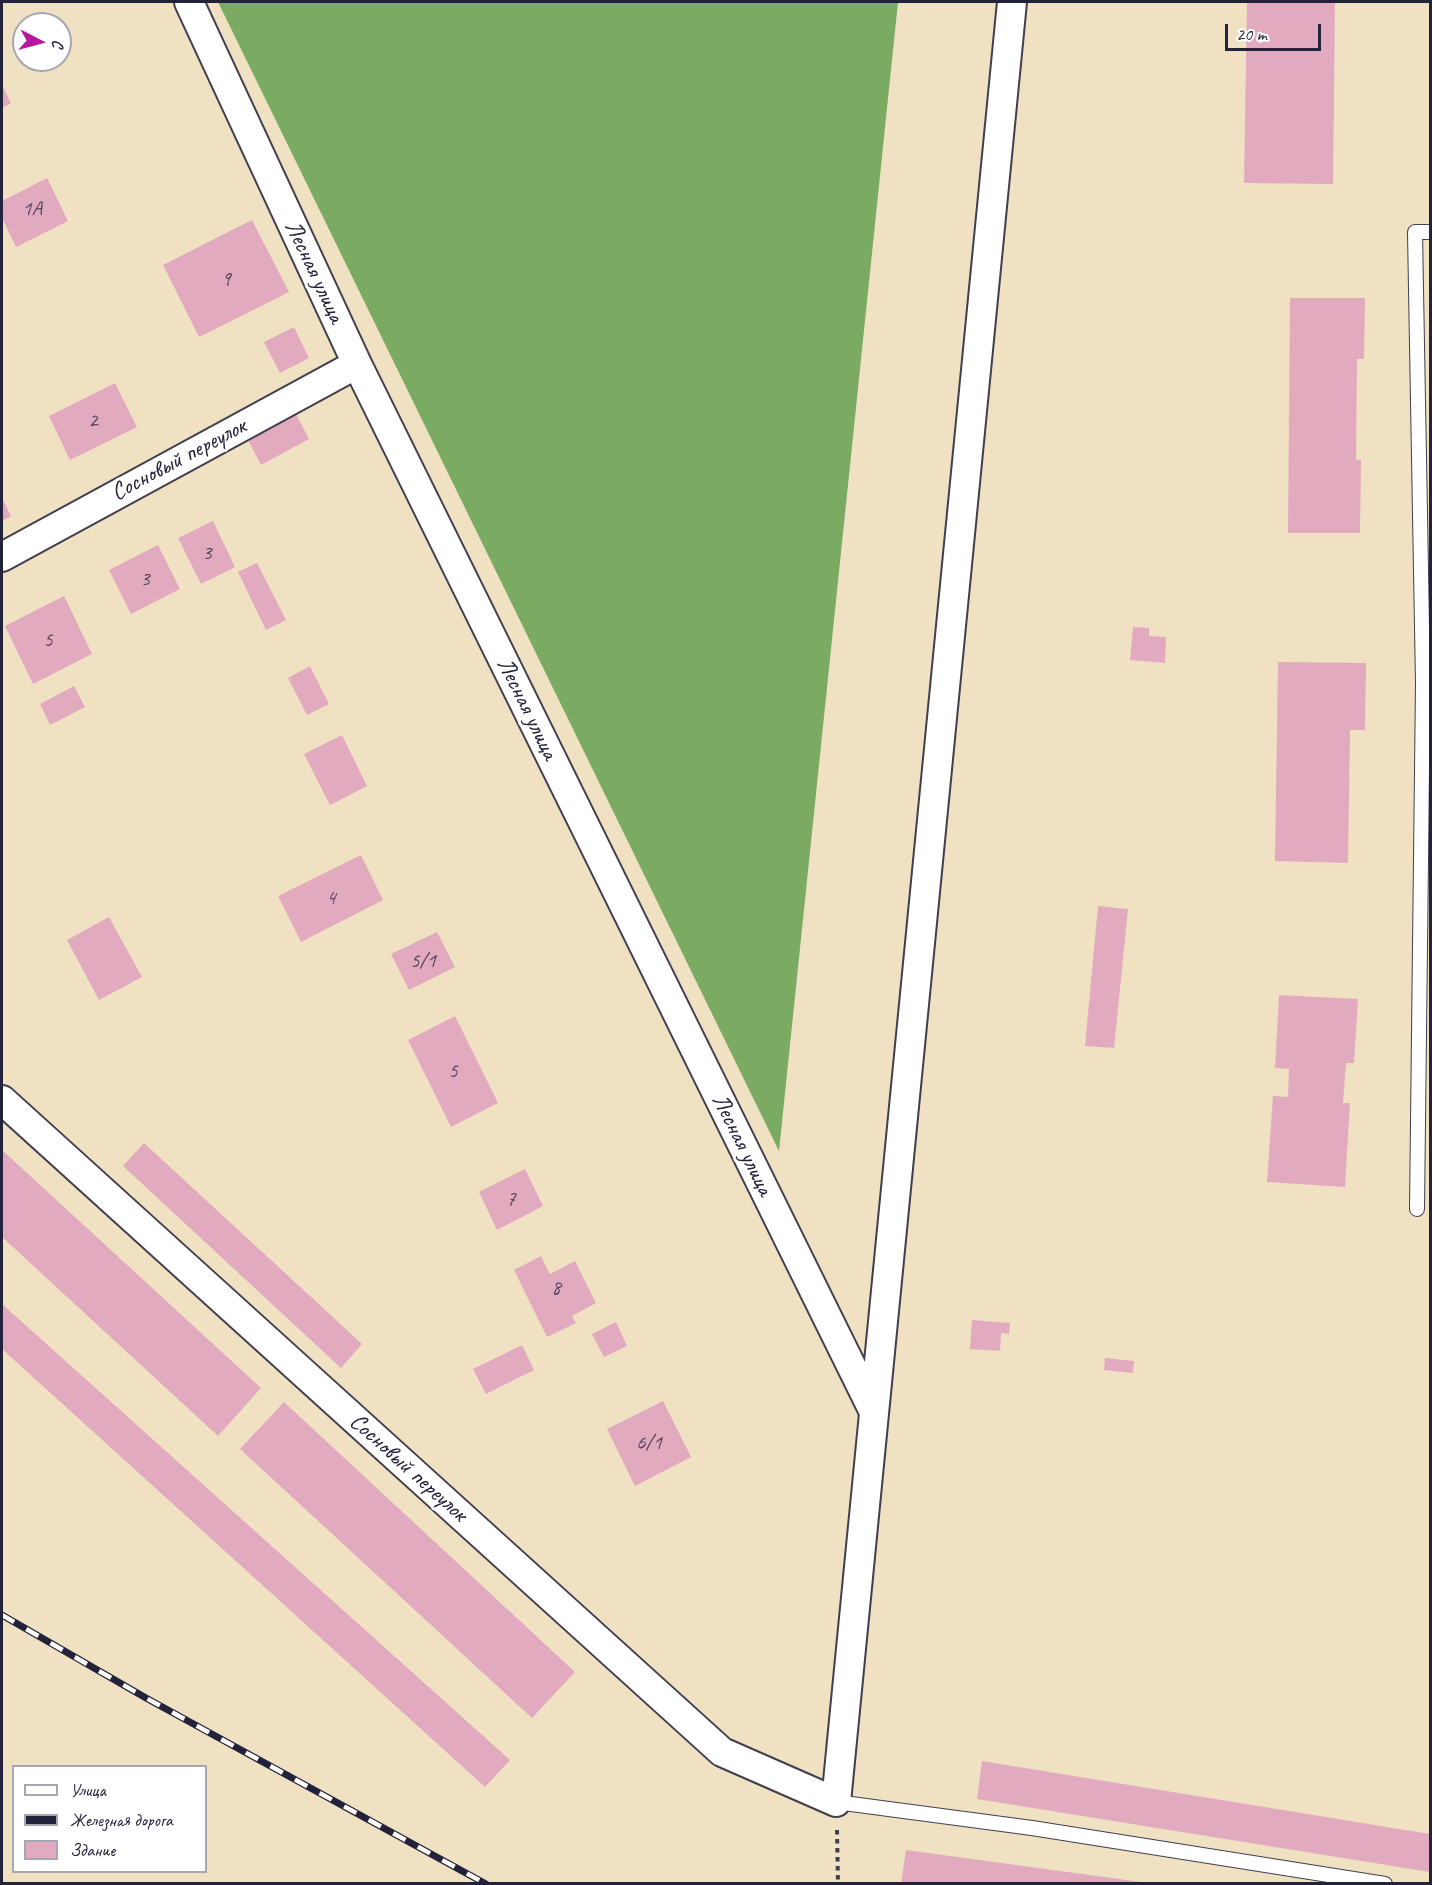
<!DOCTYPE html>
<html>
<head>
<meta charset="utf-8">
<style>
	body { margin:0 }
	#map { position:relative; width:1432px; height:1885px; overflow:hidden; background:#f0e1c3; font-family:Caveat,sans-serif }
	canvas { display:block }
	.frame { position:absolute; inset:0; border:3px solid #22223b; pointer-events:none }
	.legend { position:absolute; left:12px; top:1765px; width:195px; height:108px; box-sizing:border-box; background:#fff; border:2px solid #a7a7b1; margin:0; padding:8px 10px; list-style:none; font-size:18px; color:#22223b }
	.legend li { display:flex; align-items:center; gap:12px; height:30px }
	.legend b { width:30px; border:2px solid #a7a7b1 }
	.north { position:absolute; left:12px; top:12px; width:60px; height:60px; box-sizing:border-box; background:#fff; border:2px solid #a7a7b1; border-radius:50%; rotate:96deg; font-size:16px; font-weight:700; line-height:24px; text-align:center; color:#22223b }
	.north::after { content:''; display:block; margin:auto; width:21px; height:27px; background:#b5179e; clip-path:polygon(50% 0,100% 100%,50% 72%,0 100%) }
	.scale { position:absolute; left:1225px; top:24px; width:96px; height:27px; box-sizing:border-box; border:3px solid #22223b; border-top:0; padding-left:8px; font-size:18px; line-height:21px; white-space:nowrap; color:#22223b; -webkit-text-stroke:4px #fff; paint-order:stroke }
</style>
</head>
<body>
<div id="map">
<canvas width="1432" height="1885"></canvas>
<div class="frame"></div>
<ul class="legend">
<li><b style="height:8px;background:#fff"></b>Улица</li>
<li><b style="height:8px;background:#22223b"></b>Железная дорога</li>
<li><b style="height:16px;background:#e2aabe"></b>Здание</li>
</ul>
<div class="north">С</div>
<div class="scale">20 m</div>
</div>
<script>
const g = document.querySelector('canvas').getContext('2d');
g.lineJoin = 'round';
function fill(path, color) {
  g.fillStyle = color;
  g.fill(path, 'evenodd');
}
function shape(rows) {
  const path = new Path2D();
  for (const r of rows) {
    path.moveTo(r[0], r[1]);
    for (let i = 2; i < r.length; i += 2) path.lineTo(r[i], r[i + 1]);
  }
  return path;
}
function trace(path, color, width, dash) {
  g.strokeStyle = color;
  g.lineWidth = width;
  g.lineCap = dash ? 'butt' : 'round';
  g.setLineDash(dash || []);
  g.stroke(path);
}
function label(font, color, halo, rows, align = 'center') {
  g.font = font + ' Caveat,sans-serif';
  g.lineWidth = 6;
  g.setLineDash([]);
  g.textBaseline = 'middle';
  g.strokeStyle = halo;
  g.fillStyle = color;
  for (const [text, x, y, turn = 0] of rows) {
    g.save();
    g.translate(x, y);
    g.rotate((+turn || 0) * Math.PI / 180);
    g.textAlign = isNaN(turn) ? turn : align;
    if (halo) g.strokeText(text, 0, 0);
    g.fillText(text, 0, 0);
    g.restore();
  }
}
fill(shape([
	[218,2,898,2,779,1151]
]), '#7baa62');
fill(shape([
	[1247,2,1335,2,1333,184,1244,183],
	[2,85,11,103,2,108],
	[47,178,68,221,16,247,2,218,2,201],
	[252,220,289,292,199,337,163,265],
	[1290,298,1365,298,1364,359,1357,359,1356,460,1361,460,1360,533,1288,533],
	[294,327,309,358,280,373,264,342],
	[115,383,137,427,70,460,49,416],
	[296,414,309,439,261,465,248,440],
	[2,498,11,516,2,521],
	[213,521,235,567,201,584,178,538],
	[158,545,180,589,131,614,109,570],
	[257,563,286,620,266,630,238,572],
	[64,596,92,654,33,684,5,626],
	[1133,627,1149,628,1149,636,1166,637,1165,663,1130,660],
	[1278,662,1366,663,1365,730,1350,730,1348,863,1275,861],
	[310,666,329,704,307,715,288,678],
	[74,686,85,707,50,725,40,704],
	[342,735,367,786,330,805,304,754],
	[361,855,383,900,301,942,278,896],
	[1098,906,1128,909,1114,1048,1085,1046],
	[109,917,142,977,99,1000,67,940],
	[437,932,455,967,409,990,391,954],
	[1279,995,1358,999,1354,1063,1346,1063,1343,1103,1350,1103,1345,1187,1267,1182,1273,1096,1288,1097,1289,1069,1275,1068],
	[455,1016,498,1103,451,1127,408,1040],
	[144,1143,362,1344,341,1368,123,1166],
	[2,1150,261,1388,218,1436,2,1237],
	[525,1169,543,1206,497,1230,479,1192],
	[541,1256,550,1274,575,1261,596,1303,572,1316,576,1323,547,1337,514,1270],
	[2,1304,510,1760,485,1787,2,1349],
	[972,1320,1010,1323,1009,1334,1001,1333,1000,1351,970,1349],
	[616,1322,627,1346,604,1357,592,1334],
	[522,1345,534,1370,486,1394,473,1369],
	[1105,1358,1134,1361,1133,1373,1104,1370],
	[663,1401,691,1457,635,1486,607,1429],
	[284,1402,575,1672,532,1718,240,1449],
	[982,1761,1430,1834,1430,1872,977,1799],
	[906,1850,1141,1882,1141,1884,901,1884]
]), '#e2aabe');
const lane = shape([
	[1417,1209,1423,683,1415,232,1430,232],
	[836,1802,1032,1828,1385,1884]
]);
const street = shape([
	[189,2,357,364,874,1412],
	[2,557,357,364],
	[2,1100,722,1752,836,1802,1012,2]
]);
trace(lane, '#413f4f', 16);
trace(street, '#413f4f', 32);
trace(shape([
	[837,1830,838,1884]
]), '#413f4f', 4, [4.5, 4.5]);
trace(lane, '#fff', 14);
trace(street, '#fff', 28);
const rail = shape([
	[2,1615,146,1698,486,1884]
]);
trace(rail, '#22223b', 7);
trace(rail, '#fff', 4.5, [14]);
label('21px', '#52445c', null, [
	["1А",32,209],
	["9",226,279],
	["2",93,421],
	["3",207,553],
	["3",145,579],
	["5",48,640],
	["4",331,898],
	["5/1",423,961],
	["5",453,1071],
	["7",511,1199],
	["8",556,1288],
	["6/1",649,1443]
]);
label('24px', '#22223b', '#fff', [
	["Лесная улица",314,272,65],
	["Сосновый переулок",179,460,-28],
	["Лесная улица",527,709,64],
	["Лесная улица",742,1145,64],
	["Сосновый переулок",408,1468,42]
]);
</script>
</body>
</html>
